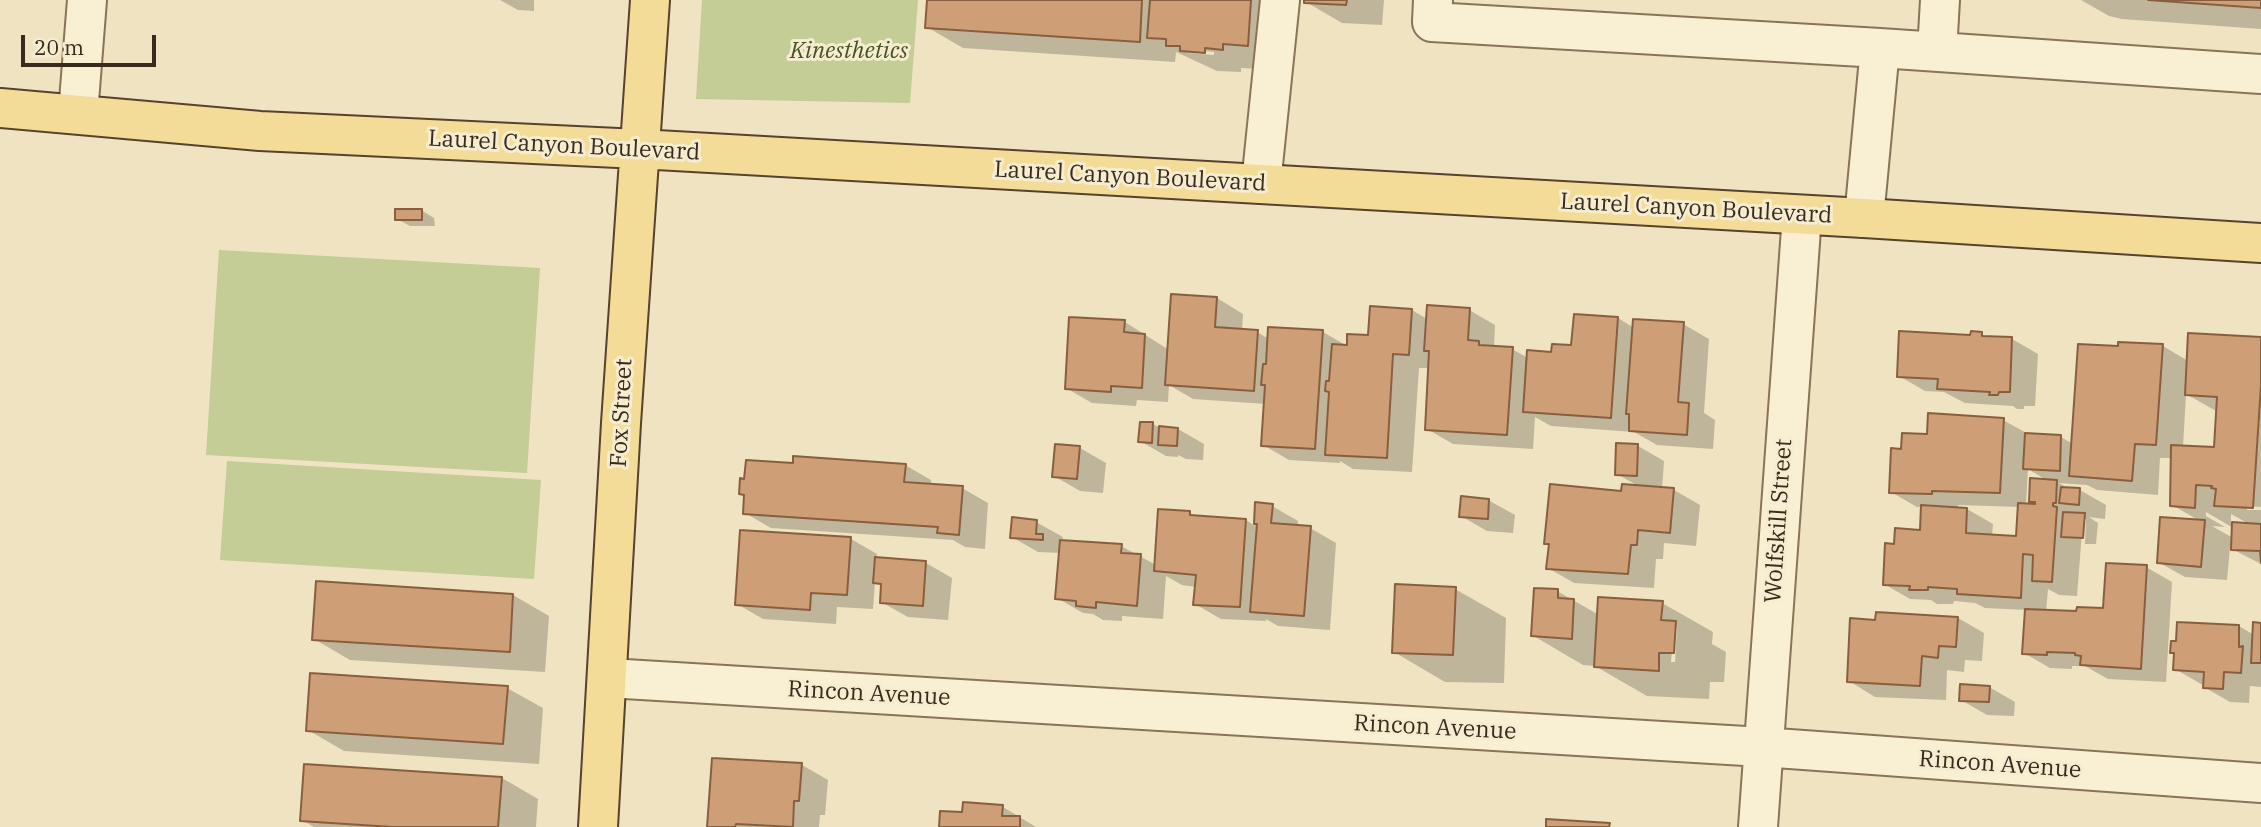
<!DOCTYPE html>
<html>
<head>
<meta charset="utf-8">
<style>
	body { margin:0 }
	#map { position:relative; width:2261px; height:827px; overflow:hidden; background:#efe3c1; font-family:"IBM Plex Serif",serif }
	canvas { display:block }
	.scale { position:absolute; left:21px; top:35px; width:135px; height:32px; box-sizing:border-box; border:4px solid #382b1d; border-top:0; padding-left:9px; font-size:21px; line-height:24px; white-space:nowrap; color:#382b1d; -webkit-text-stroke:5px #f6edd1; paint-order:stroke }
</style>
</head>
<body>
<div id="map">
<canvas width="2261" height="827"></canvas>
<div class="scale">20 m</div>
</div>
<script>
const g = document.querySelector('canvas').getContext('2d');
g.lineJoin = 'round';
function fill(path, color) {
  g.fillStyle = color;
  g.fill(path, 'evenodd');
}
function shape(rows) {
  const path = new Path2D();
  for (const r of rows) {
    path.moveTo(r[0], r[1]);
    for (let i = 2; i < r.length; i += 2) path.lineTo(r[i], r[i + 1]);
  }
  return path;
}
function trace(path, color, width, dash) {
  g.strokeStyle = color;
  g.lineWidth = width;
  g.lineCap = dash ? 'butt' : 'round';
  g.setLineDash(dash || []);
  g.stroke(path);
}
function label(font, color, halo, rows, align = 'center') {
  g.font = font + ' "IBM Plex Serif",serif';
  g.lineWidth = 6;
  g.setLineDash([]);
  g.textBaseline = 'middle';
  g.strokeStyle = halo;
  g.fillStyle = color;
  for (const [text, x, y, turn = 0] of rows) {
    g.save();
    g.translate(x, y);
    g.rotate((+turn || 0) * Math.PI / 180);
    g.textAlign = isNaN(turn) ? turn : align;
    if (halo) g.strokeText(text, 0, 0);
    g.fillText(text, 0, 0);
    g.restore();
  }
}
fill(shape([
	[702,0,918,0,910,103,696,99],
	[219,250,540,268,527,473,206,455],
	[227,461,541,480,534,579,220,560]
]), '#c3cd95');
fill(shape([
	[500,0,534,0,534,11,518,10],
	[928,0,1281,0,1259,69,1241,68,1241,72,1217,71,1176,52,1175,62,963,48,927,27],
	[1184,49,1214,52,1214,55,1188,53],
	[1306,0,1384,0,1382,25,1342,23,1306,2],
	[2081,0,2261,0,2261,29,2122,19,2109,16],
	[421,210,434,218,435,226,410,226,397,219],
	[1217,298,1243,314,1242,331,1257,332,1269,339,1323,332,1349,347,1412,310,1427,319,1469,310,1495,325,1494,348,1512,349,1528,358,1573,347,1618,318,1634,328,1683,324,1709,339,1704,413,1715,420,1713,449,1657,445,1634,432,1551,426,1535,417,1533,449,1453,444,1427,429,1430,368,1419,368,1412,472,1353,469,1340,461,1340,463,1289,460,1263,445,1266,404,1193,399,1169,385,1168,402,1137,400,1136,406,1092,403,1066,388,1125,322,1169,350],
	[1982,334,1988,338,2012,339,2038,354,2035,406,2024,406,2024,409,2017,409,2013,406,1965,403,1944,392,1925,391,1899,376,1972,336],
	[2261,339,2261,507,2247,506,2247,510,2261,510,2261,564,2230,548,2227,580,2185,577,2158,562,2200,521,2172,505,2172,458,2160,458,2158,495,2097,490,2087,485,2059,483,2070,489,2080,490,2106,505,2105,519,2089,517,2098,523,2096,544,2085,544,2086,519,2083,519,2077,596,2059,595,2048,589,2046,612,2078,613,2105,610,2146,567,2172,582,2166,682,2108,679,2085,666,2072,666,2072,669,2050,668,2024,653,2027,610,1985,608,1975,603,1954,601,1953,604,1937,604,1931,600,1910,599,1884,584,1896,546,1921,532,1923,507,1917,507,1891,492,1902,451,1929,436,2003,420,2030,435,2061,437,2073,444,2119,348,2163,346,2188,361],
	[2186,394,2218,412,2216,449,2183,447],
	[2028,469,2048,481,2031,501,2040,506,2026,505],
	[1958,505,2020,507,2017,538,1992,536,1993,524,1967,509,1958,509],
	[2206,512,2240,532,2233,538,2212,526,2225,527,2206,516],
	[2231,514,2251,525,2231,524],
	[1153,424,1160,428,1178,429,1204,444,1203,460,1186,459,1178,455,1178,457,1166,456,1140,441],
	[1057,446,1080,448,1106,463,1103,493,1080,491,1054,476],
	[1638,446,1664,461,1662,489,1674,490,1700,505,1696,546,1664,543,1663,559,1656,559,1654,588,1574,583,1548,568,1550,546,1546,543,1623,493,1640,487,1617,474],
	[794,465,905,465,931,480,931,486,962,488,988,503,985,549,965,547,953,540,771,528,745,513,745,496,741,494],
	[1488,500,1515,515,1513,533,1487,531,1461,516],
	[1257,504,1272,506,1298,521,1298,527,1310,528,1336,543,1330,630,1278,626,1266,619,1266,621,1221,619,1195,604,1196,587,1182,585,1166,576,1163,619,1122,616,1122,621,1103,620,1093,614,1083,613,1057,598,1061,553,1038,552,1012,537,1036,522,1063,537,1062,541,1121,546,1156,565,1189,513,1197,517,1246,520,1255,526],
	[851,539,877,554,876,559,926,563,952,578,948,620,908,617,881,602,882,586,875,582,873,609,837,607,836,624,763,619,737,604],
	[1455,589,1506,618,1504,683,1445,682,1394,652],
	[1557,591,1599,615,1662,603,1713,632,1712,644,1726,652,1724,682,1710,682,1709,699,1647,696,1595,666,1583,665,1532,635],
	[1674,627,1677,627,1675,662,1671,662],
	[513,595,549,616,545,672,350,660,314,639],
	[1958,618,1984,633,1982,661,1965,660,1964,672,1947,670,1946,700,1875,697,1849,681,1877,621],
	[2261,624,2261,687,2250,686,2249,703,2230,702,2204,687,2205,684,2201,684,2175,669,2239,626,2254,635],
	[1989,687,2015,702,2014,716,1987,715,1961,700],
	[507,688,543,708,539,764,344,751,308,730],
	[802,765,828,780,825,815,820,815,819,827,709,827],
	[502,778,538,799,536,827,314,827,302,820],
	[1003,807,1036,827,941,827,964,814]
]), '#0003');
const building = shape([
	[927,0,1142,0,1140,42,925,28,927,0],
	[1150,0,1251,0,1248,46,1223,44,1223,50,1205,48,1205,53,1180,51,1180,46,1166,46,1166,39,1147,38,1150,0],
	[1304,0,1347,0,1346,5,1304,3,1304,0],
	[2148,0,2261,0,2261,8,2148,0],
	[395,209,422,209,422,220,395,220,395,209],
	[1171,294,1217,297,1215,327,1258,330,1254,391,1165,385,1171,294],
	[1427,305,1470,308,1468,340,1479,341,1479,345,1513,347,1507,435,1425,430,1429,351,1424,351,1427,305],
	[1370,306,1412,309,1409,355,1393,354,1387,458,1325,455,1329,392,1325,391,1326,381,1329,381,1332,344,1347,345,1347,334,1368,335,1370,306],
	[1574,314,1618,317,1611,418,1523,412,1527,350,1551,352,1552,344,1571,345,1574,314],
	[1069,317,1125,320,1124,332,1145,334,1142,388,1111,386,1111,392,1065,389,1069,317],
	[1633,319,1684,322,1678,402,1689,403,1687,435,1629,431,1629,414,1626,414,1633,319],
	[1268,327,1323,330,1315,449,1261,446,1265,385,1261,385,1263,364,1266,364,1268,327],
	[1899,331,1970,335,1971,331,1982,332,1982,336,2012,337,2010,392,1999,392,1998,395,1989,395,1990,392,1937,389,1938,379,1897,377,1899,331],
	[2188,333,2261,337,2261,385,2253,508,2214,506,2216,489,2211,488,2212,486,2196,485,2195,508,2170,506,2171,445,2214,447,2217,397,2185,395,2188,333],
	[2118,342,2163,344,2156,445,2135,444,2132,481,2069,476,2078,344,2118,346,2118,342],
	[1928,413,2004,418,2000,493,1932,491,1932,494,1889,493,1891,448,1901,449,1902,433,1927,434,1928,413],
	[1140,422,1153,422,1152,443,1138,442,1140,422],
	[1159,426,1178,428,1177,446,1158,445,1159,426],
	[2025,433,2061,435,2060,471,2023,469,2025,433],
	[1616,443,1638,444,1637,476,1615,475,1616,443],
	[1055,444,1080,446,1077,479,1052,477,1055,444],
	[793,456,906,464,904,482,963,486,959,535,937,533,938,527,743,514,744,495,739,494,740,478,744,479,746,460,793,463,793,456],
	[2030,478,2057,480,2056,503,2053,503,2053,506,2057,507,2052,582,2032,581,2033,555,2023,554,2021,598,1957,594,1957,589,1928,587,1928,590,1909,590,1910,586,1883,585,1885,543,1894,544,1895,528,1920,530,1921,505,1967,508,1966,533,2016,536,2018,503,2035,504,2035,502,2029,502,2030,478],
	[1550,484,1621,491,1622,484,1674,488,1670,533,1638,530,1637,545,1631,545,1628,574,1546,569,1549,544,1544,544,1550,484],
	[2061,487,2080,488,2079,505,2059,503,2061,487],
	[1461,496,1489,499,1488,519,1459,517,1461,496],
	[1255,502,1273,504,1271,523,1311,526,1304,616,1250,612,1257,524,1254,524,1255,502],
	[1158,509,1190,511,1190,515,1246,519,1240,607,1193,605,1196,575,1154,571,1158,509],
	[2063,512,2085,513,2083,538,2061,537,2063,512],
	[1012,517,1037,520,1036,534,1043,534,1043,540,1010,538,1012,517],
	[2160,517,2205,520,2201,567,2157,563,2160,517],
	[2232,522,2261,524,2261,563,2260,551,2231,550,2232,522],
	[740,530,851,537,847,595,811,593,810,610,735,605,740,530],
	[1060,540,1122,544,1121,553,1141,554,1137,606,1096,602,1096,608,1076,606,1076,601,1055,599,1060,540],
	[875,557,926,561,923,606,880,603,881,584,873,583,875,557],
	[2106,563,2147,565,2141,669,2080,665,2081,656,2075,655,2075,653,2047,652,2047,655,2022,654,2025,609,2076,611,2077,607,2103,608,2106,563],
	[316,581,513,594,510,652,312,640,316,581],
	[1395,584,1456,587,1453,655,1392,653,1395,584],
	[1534,588,1558,589,1558,598,1574,599,1572,639,1531,636,1534,588],
	[1598,597,1663,601,1661,620,1676,621,1674,653,1659,653,1659,671,1594,667,1598,597],
	[1876,612,1958,617,1956,647,1939,646,1938,658,1922,656,1920,686,1847,682,1850,618,1875,620,1876,612],
	[2177,622,2239,625,2239,647,2243,646,2241,673,2224,672,2223,689,2203,688,2204,672,2173,670,2174,653,2170,653,2171,641,2176,641,2177,622],
	[2253,622,2261,623,2261,663,2251,663,2253,622],
	[310,673,508,686,503,744,306,731,310,673],
	[1960,684,1990,686,1989,702,1959,701,1960,684],
	[712,758,802,763,799,801,794,801,793,827,736,824,735,827,707,827,712,758],
	[304,764,502,777,498,827,392,827,300,821,304,764],
	[963,802,1003,805,1002,816,1020,816,1020,827,939,827,940,811,962,812,963,802],
	[1546,819,1610,823,1609,827,1546,827,1546,819]
]);
fill(building, '#ce9f76');
trace(building, '#885f3e', 2);
const minor = shape([
	[1433,0,1432,22,1880,48,2261,74],
	[1937,52,1940,0],
	[78,114,87,0],
	[1261,184,1280,0],
	[1864,218,1880,48],
	[608,678,1762,747,2261,783],
	[1758,827,1802,215]
]);
const major = shape([
	[0,108,260,131,639,149,1864,218,2261,243],
	[598,827,621,423,650,0]
]);
trace(minor, '#887458', 42);
trace(major, '#56422d', 42);
trace(minor, '#f9f0d4', 38);
trace(major, '#f3db98', 38);
label('italic 23px', '#455423', '#f6edd1', [
	["Kinesthetics",849,51]
]);
label('23px', '#382b1d', '#f6edd1', [
	["Laurel Canyon Boulevard",564,146,3],
	["Laurel Canyon Boulevard",1130,177,3],
	["Laurel Canyon Boulevard",1696,209,3],
	["Fox Street",622,413,-87],
	["Wolfskill Street",1779,521,-86],
	["Rincon Avenue",869,694,3],
	["Rincon Avenue",1435,728,3],
	["Rincon Avenue",2000,765,4]
]);
</script>
</body>
</html>
